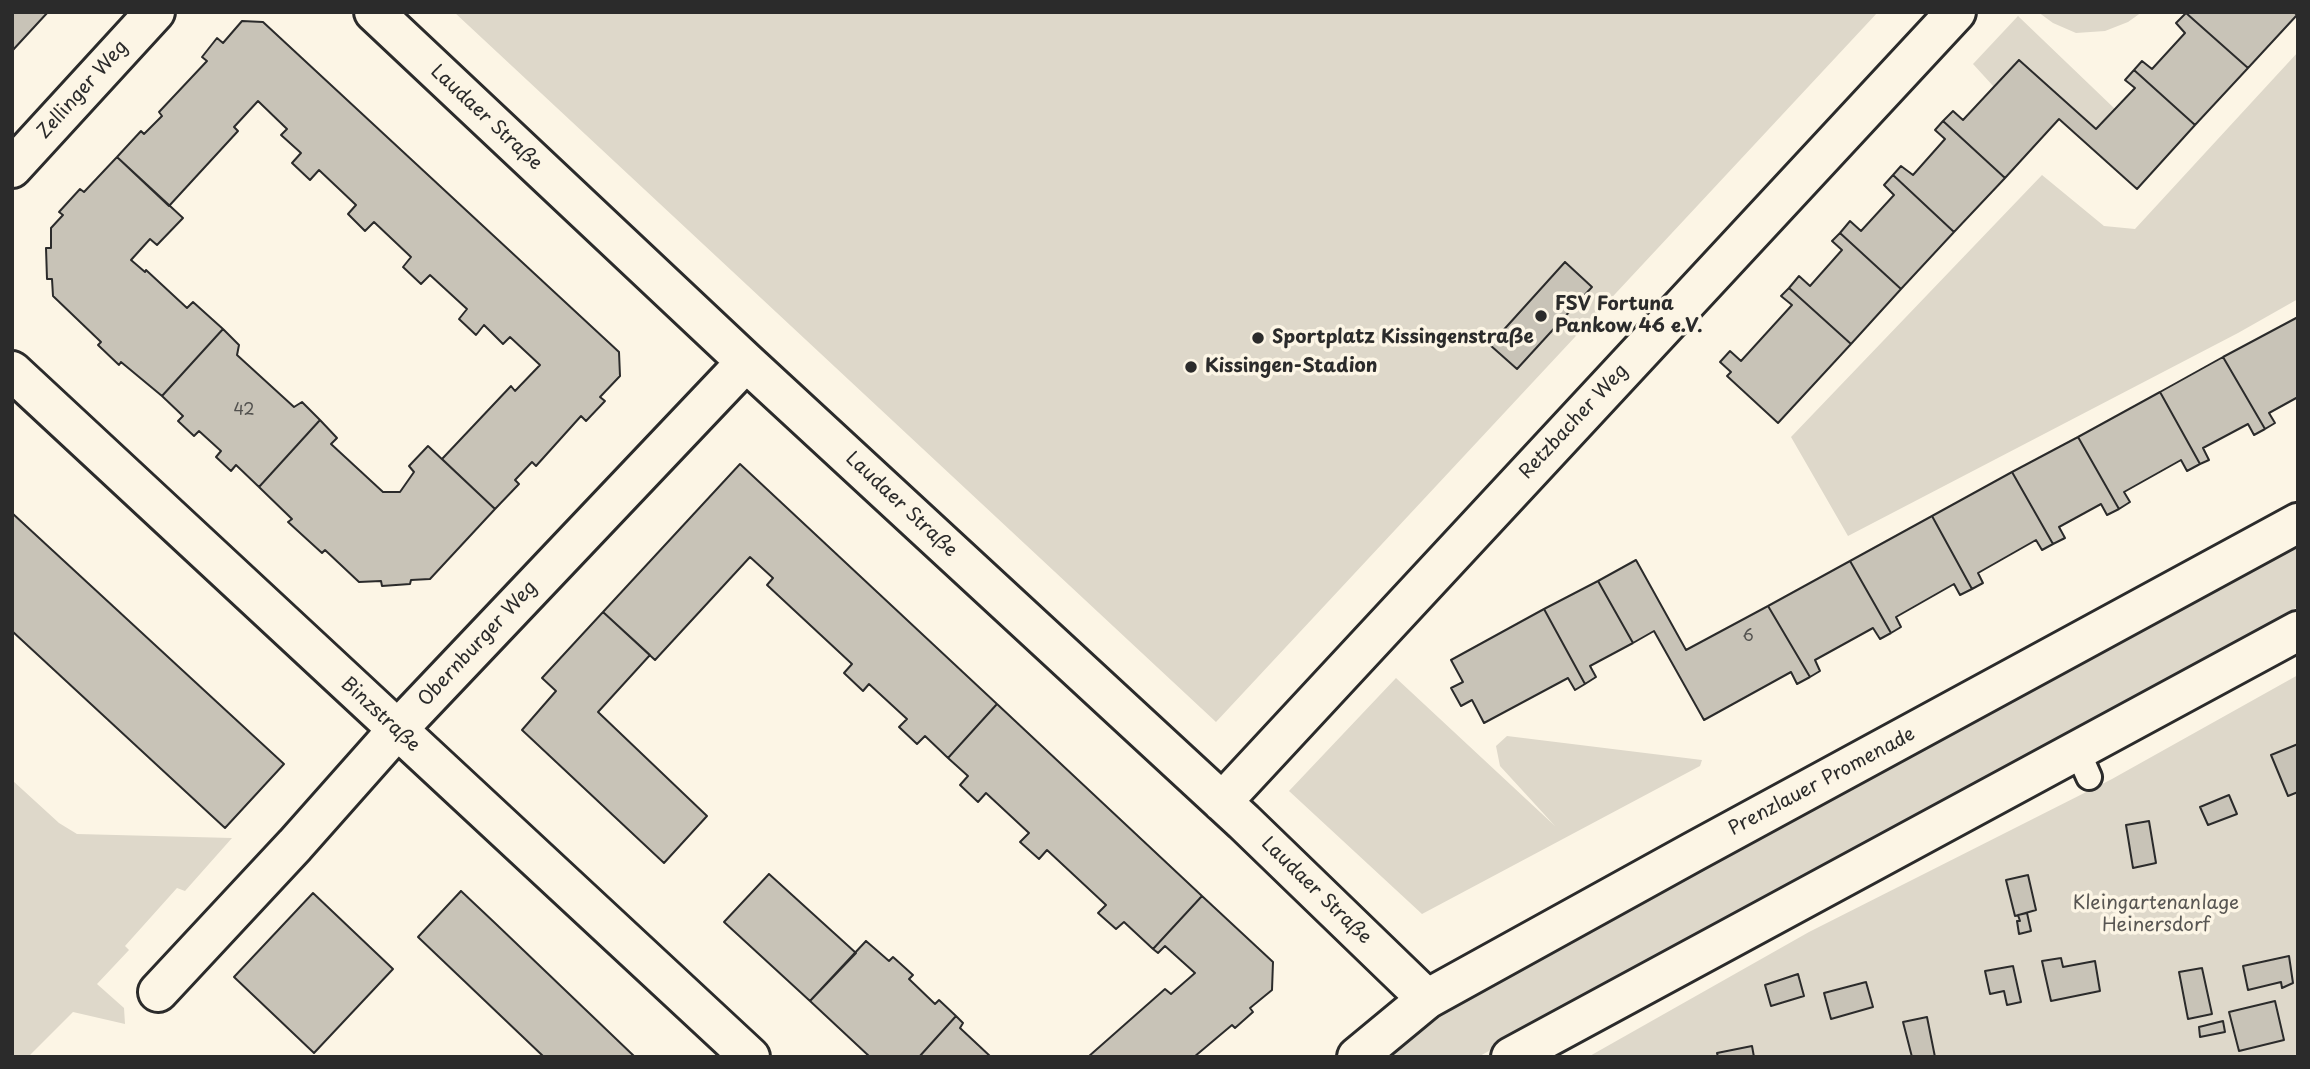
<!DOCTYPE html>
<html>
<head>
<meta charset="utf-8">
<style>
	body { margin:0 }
	#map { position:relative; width:2310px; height:1069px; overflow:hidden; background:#fcf5e5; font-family:"Playpen Sans",sans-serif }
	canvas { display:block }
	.frame { position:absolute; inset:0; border:14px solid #2b2b2b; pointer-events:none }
</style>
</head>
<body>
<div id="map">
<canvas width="2310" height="1069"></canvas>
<div class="frame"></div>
</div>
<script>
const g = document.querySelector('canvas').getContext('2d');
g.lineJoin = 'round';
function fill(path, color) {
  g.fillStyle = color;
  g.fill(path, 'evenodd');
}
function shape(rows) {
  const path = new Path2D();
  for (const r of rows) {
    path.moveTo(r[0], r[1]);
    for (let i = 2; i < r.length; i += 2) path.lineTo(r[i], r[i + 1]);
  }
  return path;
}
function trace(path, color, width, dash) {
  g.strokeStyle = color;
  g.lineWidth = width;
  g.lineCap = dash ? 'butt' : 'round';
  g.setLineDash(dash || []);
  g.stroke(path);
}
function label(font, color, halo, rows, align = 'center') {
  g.font = font + ' "Playpen Sans",sans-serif';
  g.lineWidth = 7;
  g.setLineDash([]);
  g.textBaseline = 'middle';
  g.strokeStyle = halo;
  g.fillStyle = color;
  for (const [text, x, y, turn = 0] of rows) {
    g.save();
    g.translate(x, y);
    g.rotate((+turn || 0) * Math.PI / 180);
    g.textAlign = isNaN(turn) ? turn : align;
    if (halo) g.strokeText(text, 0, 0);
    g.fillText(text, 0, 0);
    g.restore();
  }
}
fill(shape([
	[454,12,1878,12,1216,722],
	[2038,12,2142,12,2128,22,2105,31,2076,33,2053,23],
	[2018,16,2115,109,2096,129,2019,60,1994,87,1973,64],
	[2298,52,2298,299,2238,333,1848,536,1791,437,2042,175,2104,226,2135,229],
	[2298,546,2298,607,1478,1057,1388,1057,1457,1004],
	[2298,675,2298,1057,1588,1057,1809,932,2112,779],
	[1396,678,1555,826,1500,766,1496,746,1507,736,1702,760,1700,766,1422,914,1289,791],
	[12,780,59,823,77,834,232,838,185,891,177,888,125,946,129,950,97,984,124,1008,125,1024,73,1012,28,1057,12,1057]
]), '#ded8ca');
const building = shape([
	[12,12,48,12,12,51,12,12],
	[2294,12,2297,15,2248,68,2186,13,2294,12],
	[2186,13,2248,68,2195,125,2134,70,2142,61,2152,69,2185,33,2176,23,2186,13],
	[242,21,263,22,619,352,620,376,600,397,605,401,586,421,581,416,536,466,532,462,515,480,519,484,495,509,442,459,511,386,515,391,540,365,510,337,503,344,484,325,476,335,459,319,467,309,430,275,421,284,403,267,411,257,374,222,365,231,348,214,356,205,319,170,310,180,292,163,301,153,281,135,287,129,258,101,234,127,238,131,169,206,117,157,141,131,144,134,162,116,159,112,207,61,202,57,217,38,223,43,242,21],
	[2019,60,2096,129,2135,88,2125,80,2134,70,2195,125,2137,189,2059,119,2005,178,1943,121,1953,111,1963,120,2019,60],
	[1943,121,2005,178,1954,232,1893,175,1901,166,1913,175,1945,139,1935,130,1943,121],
	[117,157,183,218,157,245,150,239,131,260,145,272,146,270,187,308,193,302,223,329,162,396,121,362,119,365,98,345,101,342,53,296,52,279,47,279,46,248,51,248,51,228,63,215,59,212,80,189,84,192,117,157],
	[1893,175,1954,232,1901,289,1840,233,1850,221,1861,231,1894,195,1884,185,1893,175],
	[1840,233,1901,289,1851,344,1789,288,1799,276,1810,286,1842,250,1832,241,1840,233],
	[1565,262,1592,287,1517,369,1490,345,1565,262],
	[1789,288,1851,344,1778,423,1727,376,1731,372,1720,362,1730,351,1741,361,1792,305,1781,296,1789,288],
	[2298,317,2298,397,2269,413,2275,423,2265,429,2223,357,2298,317],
	[223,329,239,345,237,355,294,407,302,402,320,420,259,487,236,465,231,471,216,457,221,451,199,431,194,436,178,421,183,416,162,396,223,329],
	[2223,357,2265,429,2254,435,2248,424,2203,448,2209,460,2200,464,2160,392,2223,357],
	[2160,392,2200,464,2187,471,2181,460,2124,492,2130,502,2119,509,2078,437,2160,392],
	[320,420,337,438,331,444,383,492,400,492,414,472,409,466,428,446,495,509,430,579,411,580,410,584,382,586,381,581,359,582,325,550,322,553,288,522,292,519,259,487,320,420],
	[2078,437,2119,509,2107,515,2101,504,2059,527,2065,538,2053,544,2012,472,2078,437],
	[740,464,997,704,948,758,925,736,917,744,899,727,907,719,869,684,863,691,844,673,852,664,767,585,773,578,750,557,655,660,603,612,740,464],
	[2012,472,2053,544,2042,550,2036,540,1978,573,1983,583,1972,589,1932,516,2012,472],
	[12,513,284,764,225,828,12,631,12,513],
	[1932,516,1972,589,1960,595,1954,584,1896,617,1901,627,1891,633,1850,561,1932,516],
	[1636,560,1686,650,1768,606,1810,677,1797,684,1791,672,1704,720,1654,631,1633,643,1598,581,1636,560],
	[1850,561,1891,633,1880,639,1873,628,1815,660,1820,671,1810,677,1768,606,1850,561],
	[1598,581,1633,643,1590,666,1596,677,1585,684,1544,609,1598,581],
	[1544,609,1585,684,1575,690,1568,678,1484,723,1472,700,1461,706,1451,688,1463,682,1451,660,1544,609],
	[603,612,650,655,598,712,707,816,664,863,522,730,556,691,542,678,603,612],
	[997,704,1202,896,1153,949,1124,922,1116,929,1098,913,1106,905,1047,850,1039,859,1020,842,1029,833,986,793,978,802,960,785,968,776,948,758,997,704],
	[2298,744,2298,792,2288,796,2271,755,2298,744],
	[2229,795,2237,814,2208,825,2200,807,2229,795],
	[2149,821,2156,863,2133,868,2126,825,2149,821],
	[769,874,856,953,810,1001,724,922,769,874],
	[2028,875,2036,910,2015,916,2006,880,2028,875],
	[461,891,496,924,635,1057,544,1057,418,937,461,891],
	[313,893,393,969,314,1053,234,977,313,893],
	[1202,896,1273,962,1272,990,1250,1008,1253,1012,1235,1028,1232,1025,1194,1057,1088,1057,1165,989,1171,994,1195,973,1165,946,1158,953,1153,949,1202,896],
	[2027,913,2031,931,2019,934,2017,921,2020,921,2018,915,2027,913],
	[866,941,889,961,893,957,913,975,909,979,935,1004,939,1000,956,1016,919,1057,870,1057,810,1001,866,941],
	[2289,956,2293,983,2282,988,2281,982,2248,990,2243,966,2289,956],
	[2061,958,2063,967,2095,961,2100,991,2051,1001,2042,961,2061,958],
	[2013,966,2021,1002,2007,1005,2004,991,1990,994,1985,971,2013,966],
	[2202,968,2212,1014,2188,1019,2179,972,2202,968],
	[1798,974,1804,996,1771,1006,1765,985,1798,974],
	[1866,982,1873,1007,1831,1019,1824,993,1866,982],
	[2275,1001,2284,1040,2239,1051,2229,1012,2275,1001],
	[956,1016,963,1023,960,1028,991,1057,919,1057,956,1016],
	[1927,1017,1935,1057,1912,1057,1903,1022,1927,1017],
	[2223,1021,2225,1032,2200,1037,2199,1027,2223,1021],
	[1752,1046,1754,1057,1718,1057,1717,1053,1752,1046]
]);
fill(building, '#c8c3b7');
trace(building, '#2b2b2b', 2);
const service = shape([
	[2077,750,2089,777]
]);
const minor = shape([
	[374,12,746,362,1244,822,1427,999],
	[12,168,155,12],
	[12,371,750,1057],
	[1222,802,1956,12],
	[158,992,295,845,397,730,746,362]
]);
const primary = shape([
	[1357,1057,1427,999,1693,852,2298,523],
	[1511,1057,2298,631]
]);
trace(service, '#2b2b2b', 30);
trace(minor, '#2b2b2b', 44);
trace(primary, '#2b2b2b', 44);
trace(service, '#fcf5e5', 24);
trace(minor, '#fcf5e5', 38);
trace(primary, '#fcf5e5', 38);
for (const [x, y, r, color] of [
	[1541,316,7,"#2b2b2b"],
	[1258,338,7,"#2b2b2b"],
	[1191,367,7,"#2b2b2b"]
]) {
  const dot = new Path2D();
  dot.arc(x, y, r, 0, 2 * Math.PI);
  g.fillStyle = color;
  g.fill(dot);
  trace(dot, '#fcf5e5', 2.5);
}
label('16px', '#52514e', null, [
	["42",244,411],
	["6",1748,637]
]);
label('19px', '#2b2b2b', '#fcf5e5', [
	["Zellinger Weg",83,90,-48],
	["Laudaer Straße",486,118,43],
	["Retzbacher Weg",1574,422,-47],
	["Laudaer Straße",901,505,43],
	["Obernburger Weg",478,644,-47],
	["Binzstraße",380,715,43],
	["Prenzlauer Promenade",1822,782,-28],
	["Laudaer Straße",1316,891,44]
]);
label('bold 19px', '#2b2b2b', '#fcf5e5', [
	["FSV Fortuna",1555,305],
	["Pankow 46 e.V.",1555,327],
	["Sportplatz Kissingenstraße",1272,338],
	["Kissingen-Stadion",1205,367]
], 'left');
label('19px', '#585653', '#fcf5e5', [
	["Kleingartenanlage",2156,904],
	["Heinersdorf",2156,926]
]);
</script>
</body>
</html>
